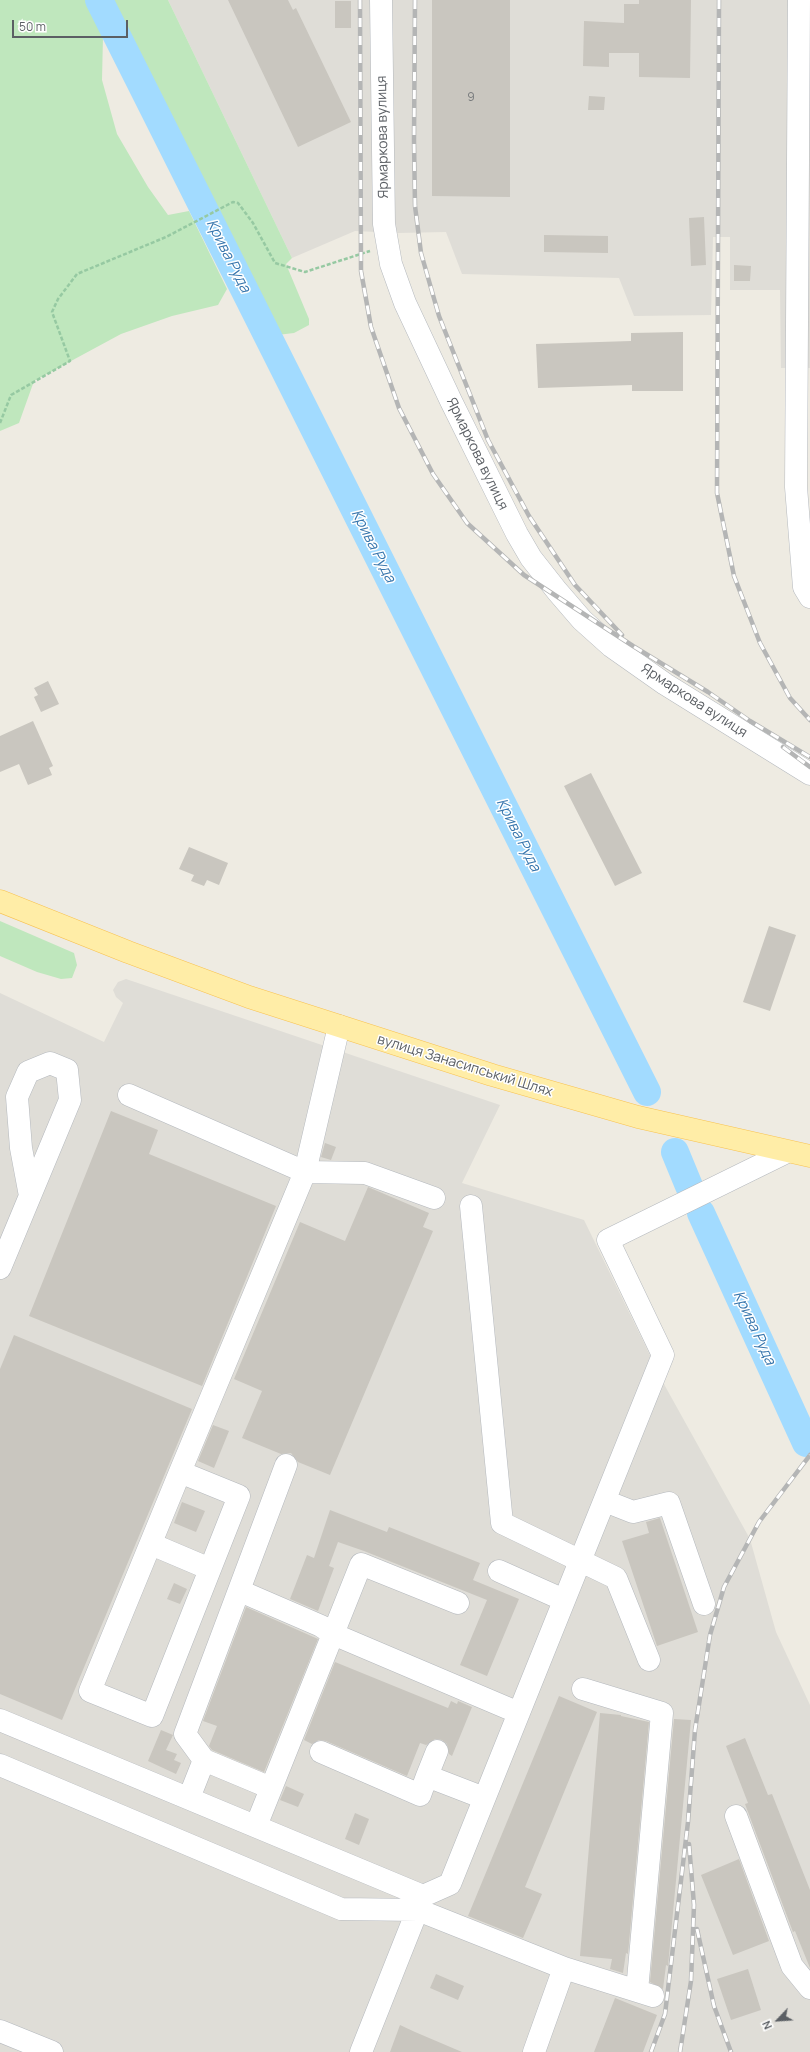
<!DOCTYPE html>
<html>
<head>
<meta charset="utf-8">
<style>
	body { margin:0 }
	#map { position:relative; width:810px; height:2052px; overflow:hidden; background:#eeebe2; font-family:Manrope,sans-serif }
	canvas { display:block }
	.north { position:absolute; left:758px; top:2000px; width:40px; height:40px; -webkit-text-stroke:3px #fff; paint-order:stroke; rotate:245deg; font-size:11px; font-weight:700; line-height:16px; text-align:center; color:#5b5f64 }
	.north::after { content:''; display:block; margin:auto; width:14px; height:18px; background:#5b5f64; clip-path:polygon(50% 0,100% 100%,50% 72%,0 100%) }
	.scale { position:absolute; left:12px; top:20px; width:116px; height:18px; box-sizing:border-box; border:2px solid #5b5f64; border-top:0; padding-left:5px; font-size:12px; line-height:14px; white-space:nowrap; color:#5b5f64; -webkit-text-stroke:3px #fff; paint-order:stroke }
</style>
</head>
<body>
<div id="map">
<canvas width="810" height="2052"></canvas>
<div class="north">N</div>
<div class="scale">50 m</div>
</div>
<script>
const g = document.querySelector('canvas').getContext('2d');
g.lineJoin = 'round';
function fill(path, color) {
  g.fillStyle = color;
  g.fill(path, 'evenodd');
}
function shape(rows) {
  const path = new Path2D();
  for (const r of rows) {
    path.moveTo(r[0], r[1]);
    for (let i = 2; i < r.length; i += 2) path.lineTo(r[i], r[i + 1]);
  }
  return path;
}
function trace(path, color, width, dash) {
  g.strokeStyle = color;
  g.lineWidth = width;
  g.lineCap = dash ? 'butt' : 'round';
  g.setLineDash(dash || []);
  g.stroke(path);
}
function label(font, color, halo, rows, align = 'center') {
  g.font = font + ' Manrope,sans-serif';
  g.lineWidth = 3;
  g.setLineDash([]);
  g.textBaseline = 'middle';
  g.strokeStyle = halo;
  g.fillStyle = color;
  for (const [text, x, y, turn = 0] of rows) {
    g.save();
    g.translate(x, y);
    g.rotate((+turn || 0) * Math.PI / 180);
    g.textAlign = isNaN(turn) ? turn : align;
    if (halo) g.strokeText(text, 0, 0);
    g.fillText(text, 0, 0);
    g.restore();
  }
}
fill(shape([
	[168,0,810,0,810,368,781,368,780,290,730,290,730,237,713,237,711,315,634,316,619,278,462,274,446,232,398,233,355,231,292,258],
	[126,979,500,1105,462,1183,584,1220,665,1386,750,1539,776,1632,810,1705,810,2052,0,2052,0,993,104,1042,123,1003,116,997,113,990,118,982]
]), '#dfddd7');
fill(shape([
	[0,0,85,0,103,36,102,80,117,134,148,187,168,215,189,211,227,289,218,305,172,316,121,334,34,381,19,423,0,431],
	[106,0,168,0,292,258,286,264,309,319,309,325,294,333,277,335,274,331,206,193,156,104],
	[0,921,74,953,77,965,72,978,61,979,37,972,0,956]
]), '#bfe7bd');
trace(shape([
	[99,0,647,1092],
	[675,1152,689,1186],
	[701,1213,806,1443]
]), '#a2dbff', 28);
fill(shape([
	[228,0,288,0,293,10,296,8,351,122,298,147],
	[432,0,510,0,510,197,432,196],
	[639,0,691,0,690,78,639,77,639,53,609,53,609,67,583,66,584,21,624,23,624,4,639,4],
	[335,1,351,1,351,28,335,28],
	[589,96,605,97,604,110,588,110],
	[704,217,706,265,691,266,689,218],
	[544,235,608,236,608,253,544,252],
	[734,265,751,266,750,281,734,281],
	[683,332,683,391,632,391,632,385,538,388,536,344,631,341,631,333],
	[48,681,59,704,41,712,34,697,38,695,34,688],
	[33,721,53,766,49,768,52,775,28,785,19,764,0,772,0,736],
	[591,773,642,873,615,886,564,786],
	[189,847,228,863,219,885,207,880,204,886,191,881,194,875,179,869],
	[769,926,796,935,770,1011,743,1002],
	[111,1111,158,1130,149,1154,276,1206,202,1386,29,1316],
	[325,1143,336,1147,331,1160,321,1157],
	[368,1187,429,1213,423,1227,433,1231,330,1475,298,1462,291,1453,281,1454,242,1438,262,1391,234,1379,300,1222,345,1241],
	[14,1335,192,1409,62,1720,0,1694,0,1369],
	[213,1425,229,1431,214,1468,198,1461],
	[182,1502,205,1511,196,1532,174,1523],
	[330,1510,387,1532,389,1527,480,1563,473,1580,519,1599,487,1676,460,1665,487,1600,364,1551,338,1542,329,1566,334,1568,318,1611,290,1599,307,1555,314,1558],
	[660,1518,698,1632,657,1646,622,1541,649,1533,646,1522],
	[174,1583,187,1589,180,1604,167,1599],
	[246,1607,318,1639,264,1772,212,1750,209,1746,217,1726,203,1721],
	[335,1662,448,1708,451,1701,457,1704,458,1701,472,1707,452,1756,449,1754,447,1744,442,1740,435,1739,426,1745,420,1743,407,1776,326,1741,319,1740,312,1744,304,1740],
	[559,1696,597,1712,525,1887,542,1894,523,1938,468,1916],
	[600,1713,621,1715,621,1716,649,1722,628,1954,626,1953,623,1973,610,1969,612,1959,580,1956],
	[674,1719,691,1720,668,1966,666,1965,663,1989,650,1982],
	[161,1730,173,1735,166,1750,177,1754,174,1760,181,1763,176,1774,148,1761],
	[745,1738,768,1795,772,1794,810,1890,810,1968,795,1931,793,1932,745,1804,748,1803,726,1746],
	[286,1786,304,1794,298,1807,280,1800],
	[355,1813,369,1819,359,1845,345,1839],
	[739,1859,769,1941,733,1955,701,1875],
	[748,1969,761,2010,731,2020,717,1979],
	[436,1974,464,1986,458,2000,430,1988],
	[615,1998,657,2015,643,2052,594,2052],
	[400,2025,415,2032,462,2052,390,2052]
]), '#c9c6bf');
const minor = shape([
	[381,0,384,224,391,264,405,303,451,401,517,534,531,558,557,591,582,620,611,646,665,684,810,774],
	[799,0,796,487,804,587,810,597],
	[129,1095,305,1172,365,1173,434,1198],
	[471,1206,502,1523,616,1578,649,1660],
	[0,1268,70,1100,67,1070,50,1063,28,1072,17,1097,21,1148,30,1196],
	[180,1472,239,1496,152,1716,90,1691,180,1472,305,1172,339,1026],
	[605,1501,633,1512,669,1503,704,1604],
	[151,1544,210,1569],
	[499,1571,564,1600],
	[240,1591,321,1626,333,1634,256,1826],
	[458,1603,361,1564,333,1634,519,1713],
	[583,1689,662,1713,637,1991],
	[0,1720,423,1896,361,2052],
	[321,1752,420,1795,427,1776,484,1798],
	[204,1760,271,1788],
	[0,1765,341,1909,418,1910,564,1968,534,2052],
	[427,1776,437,1751],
	[189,1798,204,1760,185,1734,286,1465],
	[736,1816,792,1966,810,1988],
	[423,1896,450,1884,663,1355,608,1240,787,1152],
	[564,1968,653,1996],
	[0,2031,52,2052]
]);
const major = shape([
	[0,901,128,952,249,997,492,1075,638,1117,810,1156]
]);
trace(minor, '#b5b9be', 23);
trace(major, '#f8c251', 23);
trace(shape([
	[0,423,11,395,70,361,52,312,58,299,77,274,166,237,233,202,238,203,253,223,275,263,305,272,370,251]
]), '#96c9a2', 2.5, [4, 2]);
trace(minor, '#fff', 22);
trace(major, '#ffeda7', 22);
const rail = shape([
	[360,0,361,271,371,327,399,408,433,474,467,523,524,575,633,646,708,692,750,721,810,757],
	[415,0,414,140,415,206,421,253,439,316,488,440,529,516,575,585,622,635],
	[719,0,717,493,734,576,760,643,790,698,810,720],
	[783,747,810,767],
	[697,1929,714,2006,731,2052],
	[651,2052,665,2014,688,1822,695,1730,710,1635,724,1587,759,1522,810,1455],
	[680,2052,691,1981,694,1905,689,1844]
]);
trace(rail, '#b4b5b5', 4.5);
trace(rail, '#fff', 3, [9]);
label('12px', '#76797b', null, [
	["9",471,98]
]);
label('14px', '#5b5f64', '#fff', [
	["Ярмаркова вулиця",383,137,-91],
	["Ярмаркова вулиця",477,454,64],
	["Ярмаркова вулиця",694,701,33],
	["вулиця Занасипський Шлях",465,1066,17]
]);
label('italic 15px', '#3776ad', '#fff', [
	["Крива Руда",228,256,63],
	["Крива Руда",373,546,63],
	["Крива Руда",518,835,63],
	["Крива Руда",754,1328,65]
]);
</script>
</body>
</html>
